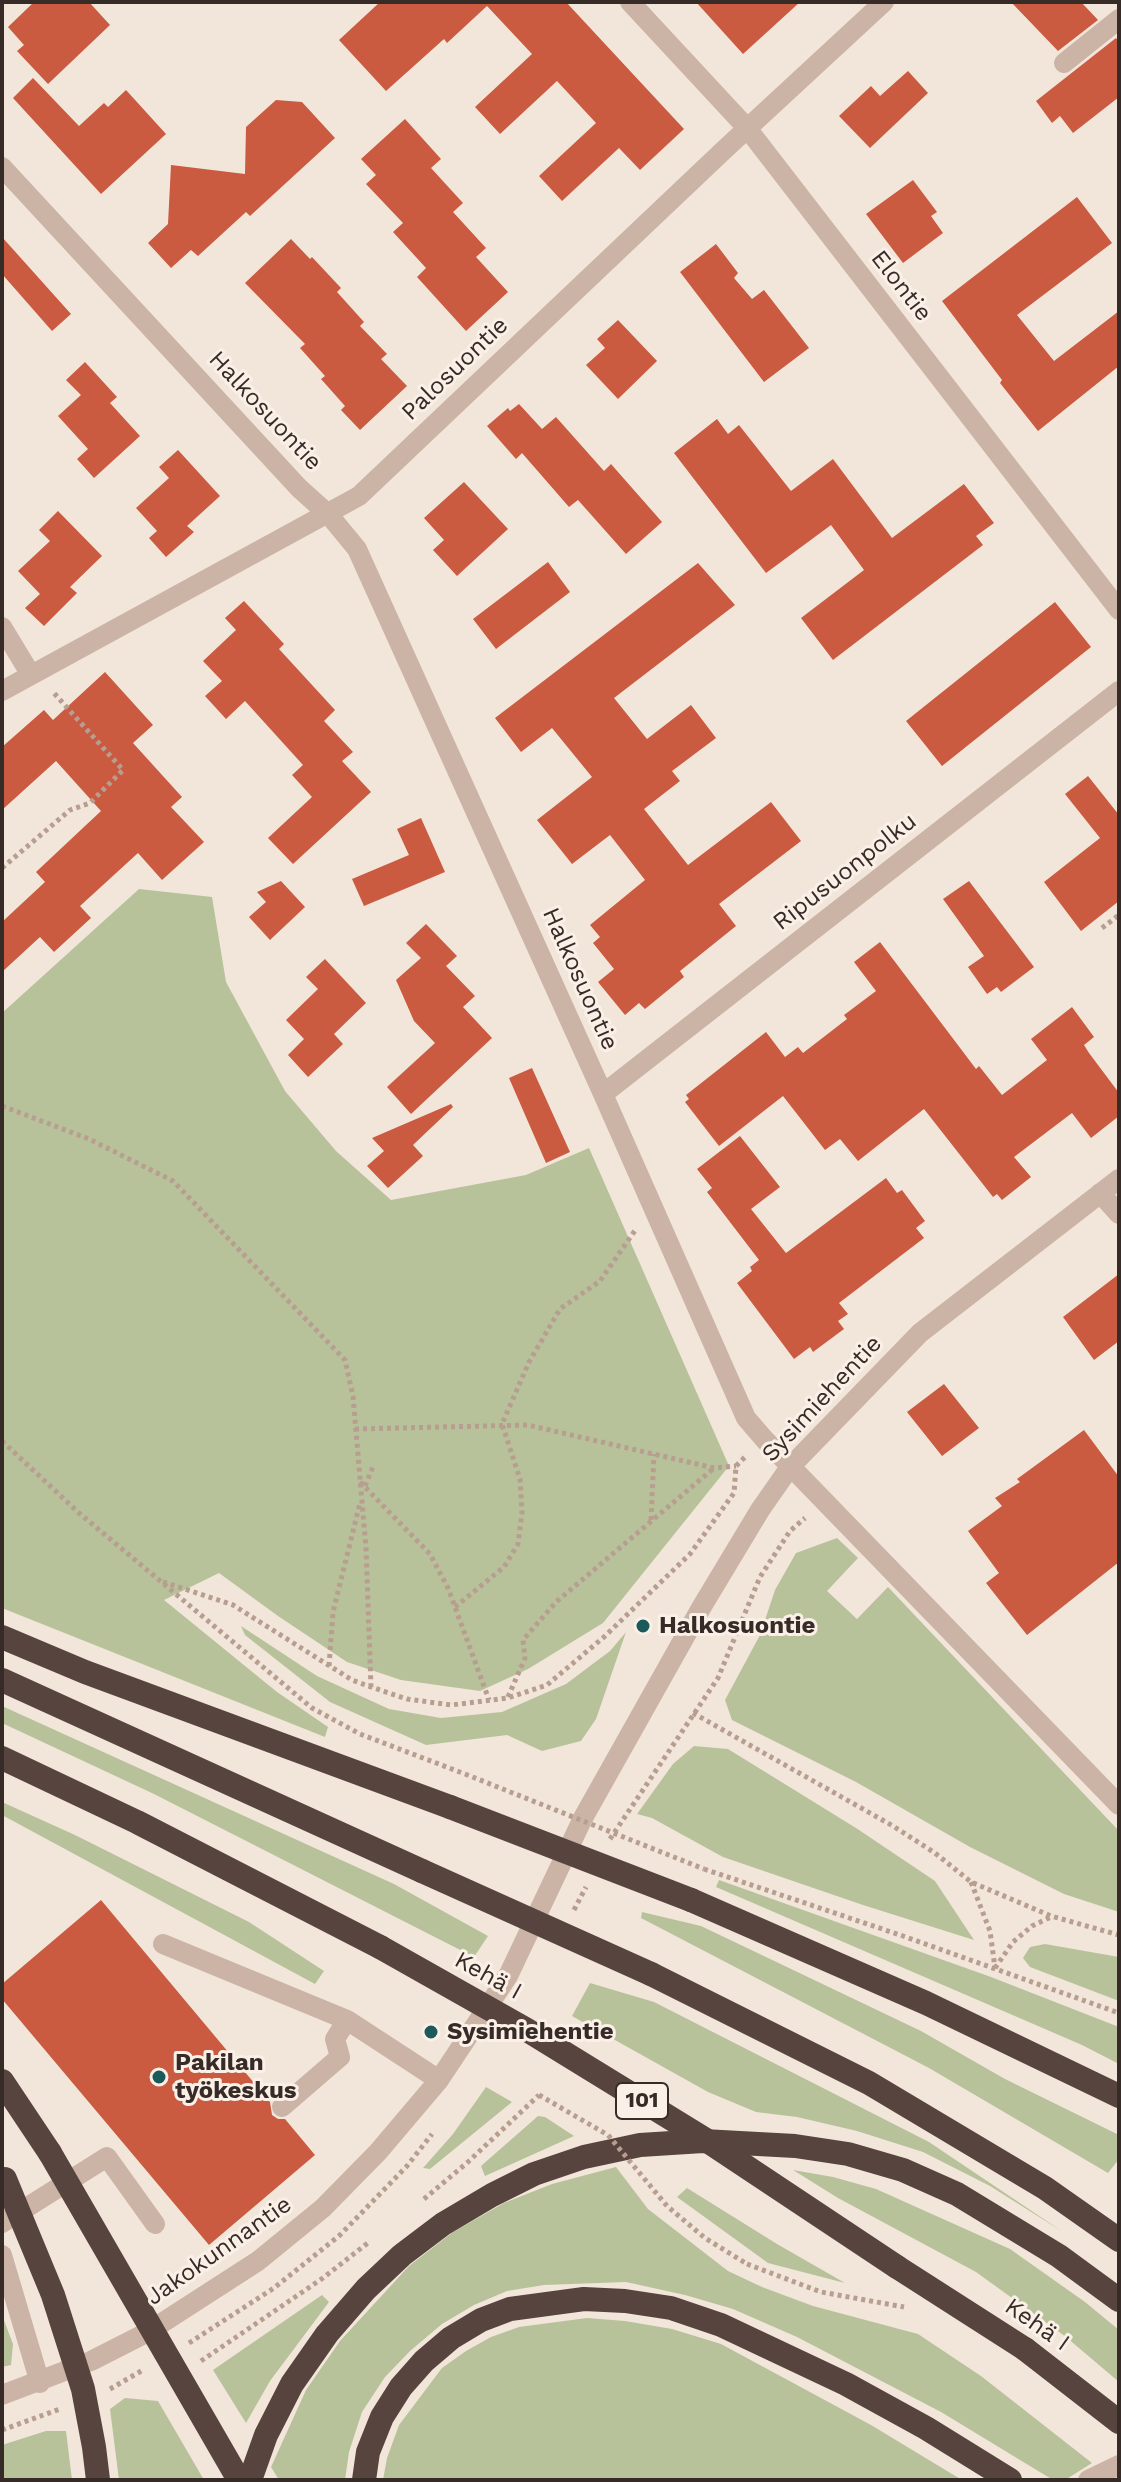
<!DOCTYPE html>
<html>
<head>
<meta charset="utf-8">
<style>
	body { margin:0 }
	#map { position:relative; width:1121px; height:2482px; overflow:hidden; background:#f2e6da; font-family:"Work Sans",sans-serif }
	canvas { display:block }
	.frame { position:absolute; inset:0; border:4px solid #372b27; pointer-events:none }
</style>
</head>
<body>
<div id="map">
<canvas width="1121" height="2482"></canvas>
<div class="frame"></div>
</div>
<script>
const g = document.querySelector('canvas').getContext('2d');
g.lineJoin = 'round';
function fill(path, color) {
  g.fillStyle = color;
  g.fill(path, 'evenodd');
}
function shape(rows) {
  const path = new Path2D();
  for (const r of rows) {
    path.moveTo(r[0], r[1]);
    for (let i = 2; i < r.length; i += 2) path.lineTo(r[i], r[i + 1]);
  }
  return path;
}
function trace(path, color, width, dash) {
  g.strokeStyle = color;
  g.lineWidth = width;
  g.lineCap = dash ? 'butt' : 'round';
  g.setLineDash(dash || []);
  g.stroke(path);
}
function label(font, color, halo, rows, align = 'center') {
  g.font = font + ' "Work Sans",sans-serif';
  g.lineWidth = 6;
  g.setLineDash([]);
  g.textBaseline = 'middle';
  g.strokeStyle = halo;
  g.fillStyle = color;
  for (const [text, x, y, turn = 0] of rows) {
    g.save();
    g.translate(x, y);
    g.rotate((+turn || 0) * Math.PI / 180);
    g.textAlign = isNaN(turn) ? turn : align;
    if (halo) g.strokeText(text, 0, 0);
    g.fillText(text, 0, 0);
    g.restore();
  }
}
fill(shape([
	[139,889,212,897,226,982,285,1091,336,1151,391,1200,526,1175,589,1148,729,1466,603,1623,528,1669,480,1691,401,1680,347,1662,278,1616,219,1573,164,1600,277,1692,328,1727,325,1737,2,1608,2,1013],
	[837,1538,858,1558,827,1591,857,1619,888,1587,1119,1831,1119,1912,1064,1894,970,1847,856,1782,732,1720,725,1700,760,1635,775,1590,796,1553],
	[241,1626,317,1676,389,1709,441,1718,502,1712,566,1684,610,1651,626,1632,596,1719,581,1741,542,1751,507,1735,426,1745,330,1702,245,1635],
	[2,1706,394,1884,488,1936,474,1957,154,1794,2,1723],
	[694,1746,728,1749,856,1828,935,1881,974,1940,863,1905,723,1857,652,1818,637,1814,673,1764],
	[2,1802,75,1835,249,1922,324,1971,315,1984,2,1815],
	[719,1880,991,1977,1119,2027,1119,2064,1082,2045,716,1887],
	[642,1912,701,1926,921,2031,1005,2079,1119,2135,1119,2159,1108,2173,929,2068,641,1918],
	[1045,1944,1119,1957,1119,2001,1030,1967,1023,1958,1030,1947],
	[590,1983,654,2002,929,2142,1063,2232,990,2186,923,2152,857,2131,797,2117,756,2112,708,2092,572,2016],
	[486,2087,512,2102,430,2169,423,2168,453,2134],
	[538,2116,545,2117,574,2136,485,2176,481,2166],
	[616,2167,648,2209,728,2271,762,2287,813,2306,918,2334,981,2376,1092,2463,1065,2480,1053,2480,941,2412,797,2337,733,2309,685,2295,626,2282,544,2285,507,2291,474,2305,442,2324,410,2351,385,2377,362,2412,349,2452,345,2480,279,2480,271,2467,306,2390,340,2341,409,2266,453,2232,504,2203,552,2184],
	[793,2170,833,2177,876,2189,1010,2249,1085,2302,1119,2330,1119,2382,1066,2337,976,2272,838,2198],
	[687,2188,777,2244,845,2283,768,2263,677,2197],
	[322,2295,329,2302,270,2381,246,2423,213,2370],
	[2,2315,13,2344,11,2365,2,2367],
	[587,2318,625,2321,672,2329,721,2344,871,2425,962,2480,383,2480,387,2458,399,2425,442,2368,466,2351,491,2337,519,2327],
	[125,2398,158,2401,204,2480,119,2480,110,2409],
	[46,2431,66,2431,72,2480,2,2480,2,2445]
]), '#b7c29a');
fill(shape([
	[34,2,89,2,110,25,48,84,17,51,24,45,8,27],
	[380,2,566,2,684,129,640,170,619,148,562,201,539,176,596,123,557,81,500,134,475,107,532,54,487,6,447,43,444,39,386,91,339,40],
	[696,2,800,2,743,54],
	[1011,2,1081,2,1098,20,1058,51],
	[1116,38,1119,42,1119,97,1073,133,1060,116,1052,123,1036,101],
	[908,71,928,93,870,148,839,116,871,86,880,96],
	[33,78,79,126,104,103,108,107,126,90,166,134,101,194,13,98],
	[276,100,302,102,335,138,250,216,246,212,198,256,191,250,171,268,148,243,168,224,171,165,245,174,246,127],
	[405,119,441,159,431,168,463,203,453,212,486,248,476,257,508,292,466,331,417,277,426,268,393,232,403,223,366,184,376,175,361,159],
	[913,180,937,212,931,216,943,233,903,263,866,214],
	[1077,197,1112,243,1017,315,1054,361,1119,311,1119,366,1038,431,1000,383,1002,380,942,301],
	[2,237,71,314,52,331,2,274],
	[291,239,310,259,312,257,341,288,337,292,364,322,360,326,387,354,381,359,407,386,360,430,341,410,345,406,321,379,325,376,300,348,305,344,245,283],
	[716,244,738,273,734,278,752,299,764,290,809,348,764,382,680,272],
	[618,320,657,361,618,399,586,365,605,348,597,339],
	[85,362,117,397,110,403,140,436,94,478,77,459,88,449,58,416,81,395,66,380],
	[519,404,542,429,556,417,604,471,611,464,662,522,626,554,578,500,569,507,522,453,516,459,487,426,508,408,510,411],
	[717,419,728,434,739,425,791,491,833,459,892,538,964,484,994,523,976,536,983,545,833,660,801,618,864,570,831,525,766,573,674,453],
	[178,450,220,496,187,526,194,532,166,557,149,538,157,531,136,508,169,478,159,467],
	[464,482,508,529,457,576,433,550,444,540,424,518],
	[58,511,102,556,70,587,77,593,44,626,25,608,40,594,18,571,50,541,39,530],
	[548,562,570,592,496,649,473,619],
	[698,563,735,605,614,698,647,739,691,705,716,738,672,771,680,781,644,809,688,865,771,802,801,841,719,904,736,926,680,971,684,977,645,1009,639,1003,625,1015,598,982,614,969,593,943,600,937,590,925,645,880,610,835,572,864,537,820,592,777,552,728,521,752,495,718],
	[244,601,284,644,279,649,335,710,324,721,353,752,342,761,371,792,293,864,268,838,312,797,292,775,303,765,245,701,226,719,205,696,222,681,203,661,236,630,225,618],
	[1055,602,1091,647,942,766,906,721],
	[105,672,153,725,133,743,182,797,171,807,204,842,162,880,138,853,80,906,91,918,54,952,40,937,2,972,2,922,45,882,36,872,101,811,56,761,2,810,2,747,44,710,53,720],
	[1088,776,1119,815,1119,901,1081,931,1044,882,1100,838,1065,794],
	[421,818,445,872,364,906,352,879,409,855,397,829],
	[281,881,305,907,270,940,249,917,266,902,257,892],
	[969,881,1034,967,1001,992,997,987,987,994,968,967,984,956,943,899],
	[426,924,457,956,446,966,475,996,463,1007,492,1038,411,1114,387,1087,435,1043,414,1021,396,980,421,958,406,943],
	[880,942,976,1069,979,1066,1002,1095,1047,1060,1031,1039,1072,1007,1094,1037,1084,1045,1089,1053,1119,1093,1119,1116,1091,1138,1072,1113,1014,1157,1031,1177,1002,1200,997,1194,993,1197,924,1109,858,1161,840,1139,825,1150,783,1096,719,1146,685,1102,689,1099,686,1095,766,1032,785,1057,798,1047,803,1053,847,1019,844,1015,876,991,854,962],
	[325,959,366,1003,334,1034,343,1044,308,1077,288,1055,304,1039,286,1020,318,989,306,977],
	[532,1068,570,1152,546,1163,509,1078],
	[451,1104,453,1107,413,1145,423,1156,388,1188,367,1166,384,1151,372,1138],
	[740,1136,780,1187,751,1209,786,1253,886,1178,897,1193,902,1190,925,1221,916,1228,924,1238,839,1303,848,1314,838,1321,844,1329,813,1352,810,1347,794,1359,737,1283,752,1271,750,1267,759,1260,707,1192,712,1188,697,1169],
	[1119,1274,1119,1341,1094,1360,1063,1317],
	[944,1384,979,1428,942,1456,907,1412],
	[1084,1430,1119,1477,1119,1562,1027,1635,986,1583,999,1573,968,1531,1002,1506,995,1498,1020,1482,1017,1479],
	[101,1900,270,2102,272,2115,278,2119,285,2119,315,2155,209,2245,2,1999,2,1984]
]), '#ca5a40');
trace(shape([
	[2,868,70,810,90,803,123,770,53,692],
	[1102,928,1119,915],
	[2,1106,89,1139,173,1181,345,1360,353,1396,366,1548,371,1687],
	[355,1429,528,1425,714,1468,736,1466],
	[2,1441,79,1513,312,1708,360,1734,465,1774],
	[360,1482,430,1554,448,1588,489,1700],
	[365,1486,374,1464],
	[651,1520,654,1454],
	[163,1582,233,1605,352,1680,371,1687,407,1699,451,1705,508,1698,547,1685,604,1637,690,1554,734,1493,736,1466,747,1455],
	[455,1607,504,1567,518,1544,522,1513,520,1479,502,1424,529,1362,560,1309,600,1281,636,1229],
	[329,1666,333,1612,360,1503],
	[508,1697,525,1658,523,1640,556,1602,714,1468],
	[693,1713,893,1826,935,1853,971,1882,1051,1916,1119,1935],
	[610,1839,718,1678,760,1577,790,1531,805,1518],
	[704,1869,903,1936,1119,2013],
	[971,1882,990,1931,995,1968],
	[574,1910,586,1887],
	[995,1968,1013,1942,1032,1926,1051,1917],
	[424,2199,468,2162,539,2095],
	[747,2264,821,2292,904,2307],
	[189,2343,274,2288,340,2235,407,2166,432,2134],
	[201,2361,323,2278,369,2242],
	[110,2389,143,2370],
	[2,2430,60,2409]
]), '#b79e90', 5, [4, 4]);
trace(shape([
	[630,2,747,128,1119,610],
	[1064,63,1119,19],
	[2,167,299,488,329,515,357,549,603,1094,746,1418,765,1440,1119,1805],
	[2,627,31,675],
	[2,691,359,496,725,149,884,2],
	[603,1094,1119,691],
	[1100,1193,1119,1214],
	[163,1944,347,2020,439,2080],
	[282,2107,340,2057,335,2039,347,2020],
	[2,2223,107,2157,155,2224],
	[2,2255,40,2383],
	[2,2395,91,2361,148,2332,258,2261,323,2208,378,2152,439,2080,508,1976,583,1818,701,1608,760,1510,790,1467,920,1333,1119,1179],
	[1088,2480,1119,2465]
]), '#cbb4a6', 20);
trace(shape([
	[2,1637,85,1672,450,1807],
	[2,1680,422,1871],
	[2,1758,137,1822,380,1947],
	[691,1900,926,2003,1119,2096],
	[651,1974,869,2083,1045,2188,1119,2240],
	[2,2081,50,2153],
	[897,2267,1025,2349],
	[250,2480,266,2435,292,2384,327,2334,366,2289,402,2255,443,2224,492,2195,534,2174,584,2157,640,2145,703,2141,795,2146,848,2154,903,2170,957,2194,1059,2256,1119,2300],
	[364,2480,368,2452,382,2417,401,2387,424,2361,451,2338,481,2320,510,2309,584,2299,625,2301,671,2308,721,2325,846,2384,926,2428,1010,2480]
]), '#58443e', 24);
trace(shape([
	[465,1774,704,1869],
	[539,2095,608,2135,667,2206,705,2238,747,2264]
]), '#b79e90', 5, [4, 4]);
trace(shape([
	[450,1807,691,1900],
	[422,1871,651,1974],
	[380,1947,527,2030,706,2140,897,2267],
	[50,2153,239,2480],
	[5,2179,53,2295,83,2389,94,2447,98,2480],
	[1025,2349,1119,2422]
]), '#58443e', 24);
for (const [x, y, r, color] of [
	[643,1626,8,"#1b595a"],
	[431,2032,8,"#1b595a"],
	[159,2077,8,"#1b595a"]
]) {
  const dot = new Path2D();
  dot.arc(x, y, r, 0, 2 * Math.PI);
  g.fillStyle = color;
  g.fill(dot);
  trace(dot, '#faf0e7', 3);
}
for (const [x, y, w] of [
	[642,2101,52]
]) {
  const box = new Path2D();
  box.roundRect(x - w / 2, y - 18, w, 36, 6);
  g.fillStyle = '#faf0e7';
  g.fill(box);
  trace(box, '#372b27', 2);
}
label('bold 22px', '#372b27', null, [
	["101",642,2101]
]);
label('24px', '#372b27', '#faf0e7', [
	["Elontie",901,286,52],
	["Palosuontie",455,369,-44],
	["Halkosuontie",265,411,47],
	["Ripusuonpolku",845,872,-38],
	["Halkosuontie",580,979,66],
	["Sysimiehentie",822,1399,-47],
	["Kehä I",488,1976,29],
	["Jakokunnantie",219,2251,-35],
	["Kehä I",1037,2325,35]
]);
label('bold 24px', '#372b27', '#faf0e7', [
	["Halkosuontie",659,1626],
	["Sysimiehentie",447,2032],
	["Pakilan",175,2063],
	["työkeskus",175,2091]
], 'left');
</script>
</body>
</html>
